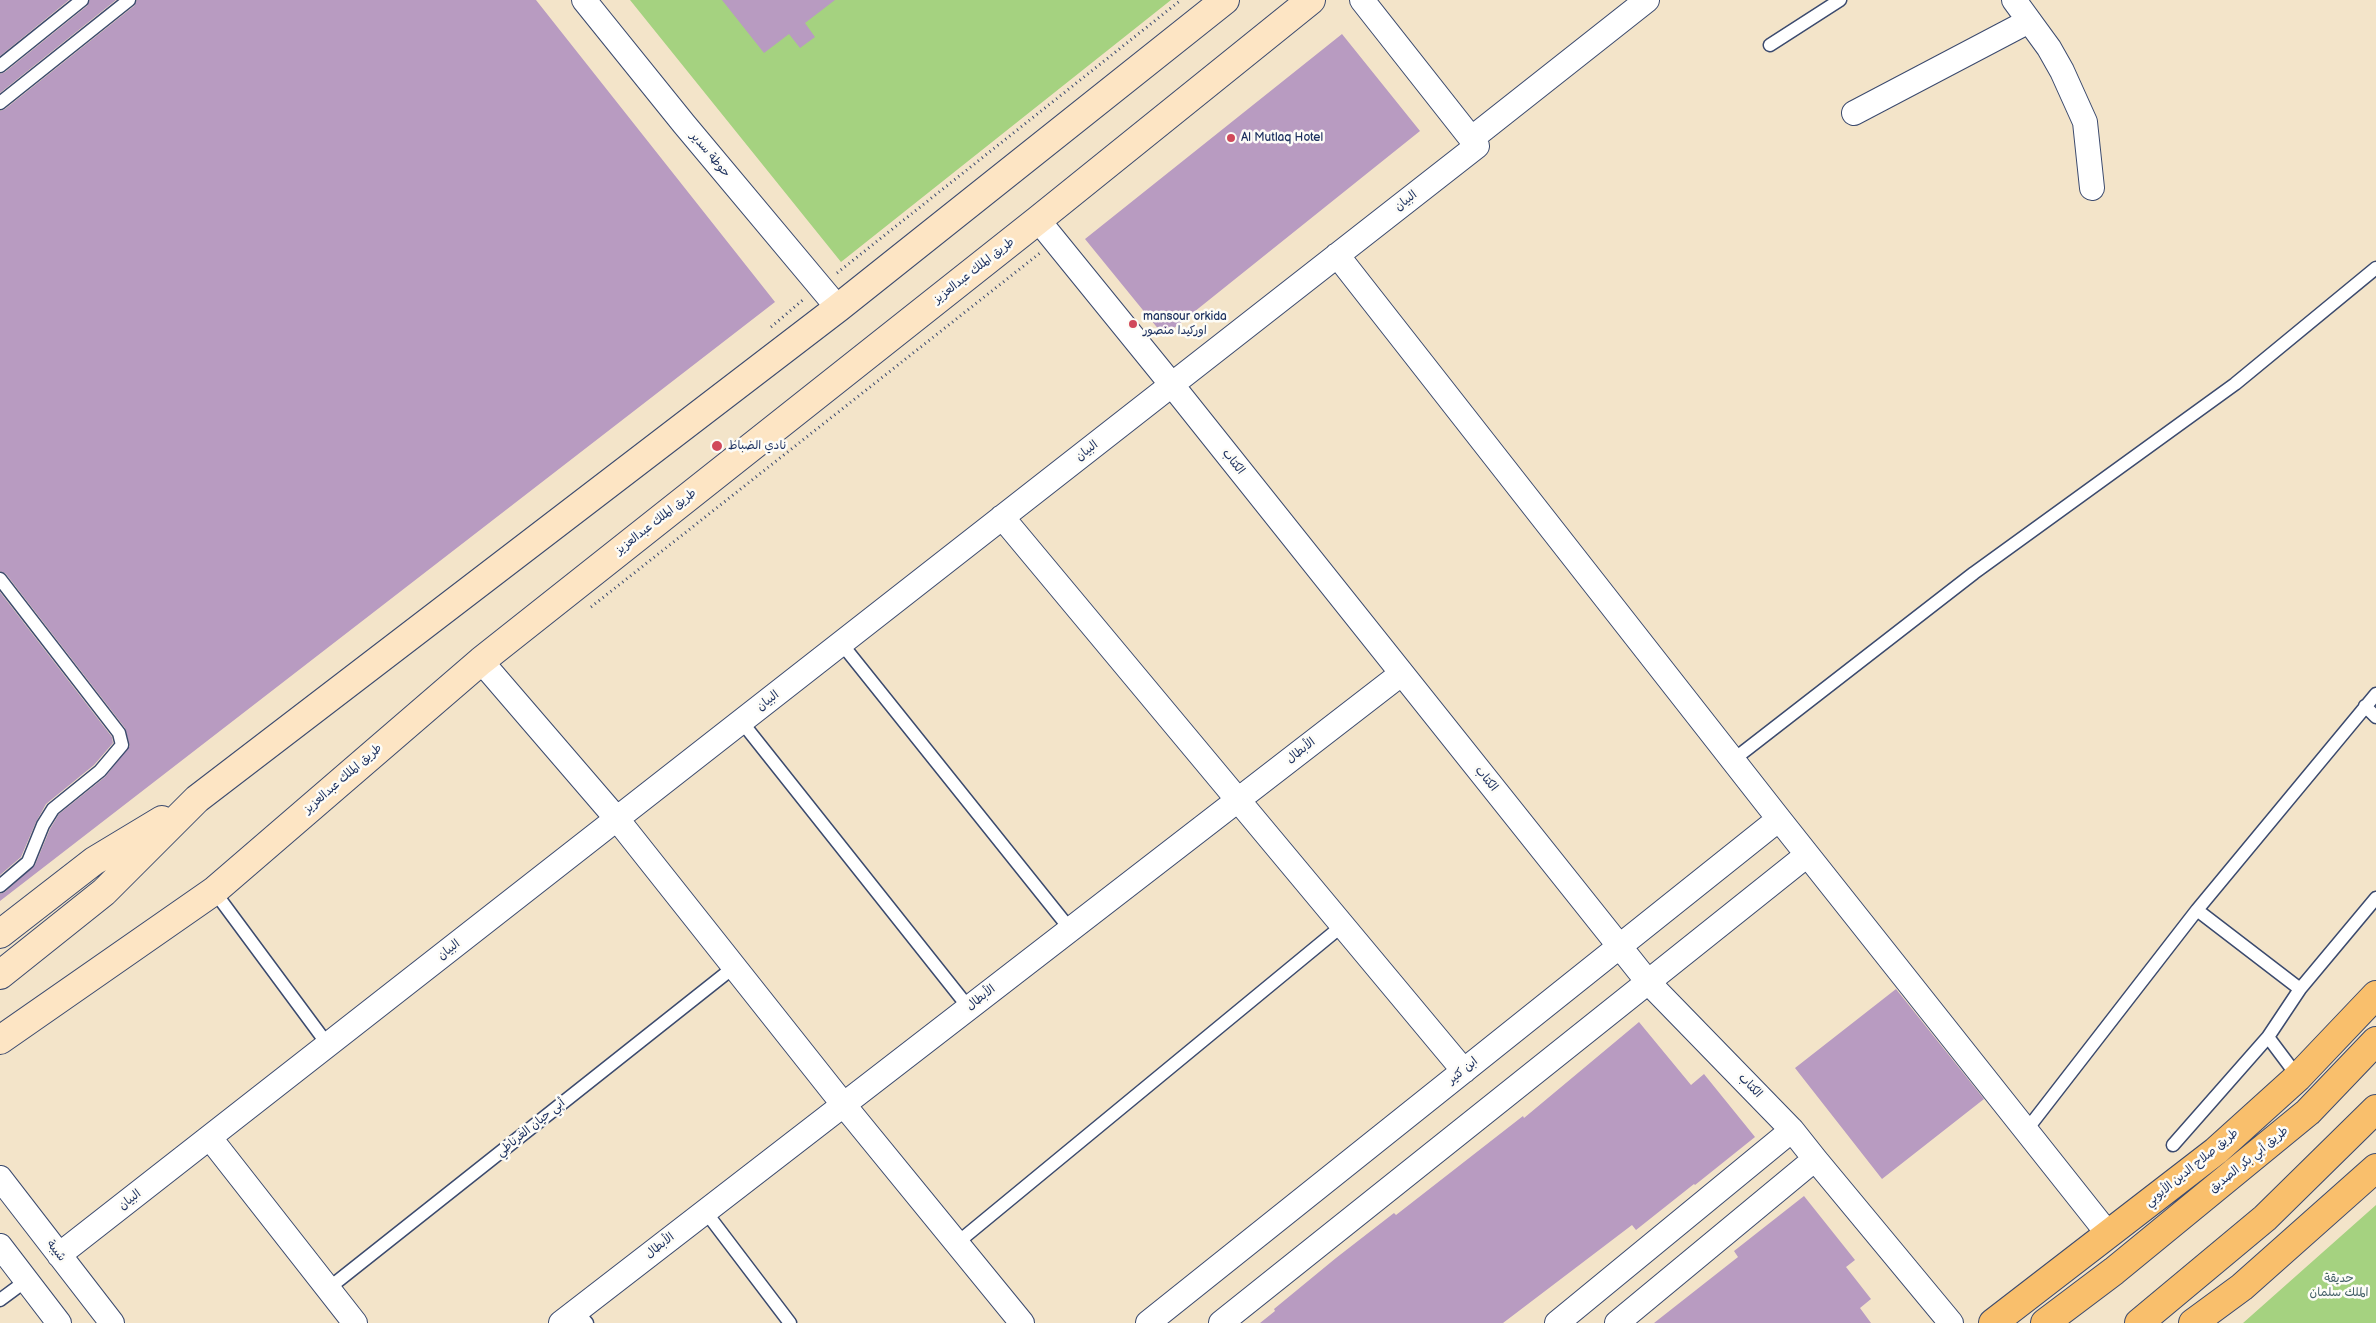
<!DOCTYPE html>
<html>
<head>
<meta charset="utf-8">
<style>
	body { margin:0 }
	canvas { display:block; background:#f3e4c9 }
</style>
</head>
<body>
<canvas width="2376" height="1323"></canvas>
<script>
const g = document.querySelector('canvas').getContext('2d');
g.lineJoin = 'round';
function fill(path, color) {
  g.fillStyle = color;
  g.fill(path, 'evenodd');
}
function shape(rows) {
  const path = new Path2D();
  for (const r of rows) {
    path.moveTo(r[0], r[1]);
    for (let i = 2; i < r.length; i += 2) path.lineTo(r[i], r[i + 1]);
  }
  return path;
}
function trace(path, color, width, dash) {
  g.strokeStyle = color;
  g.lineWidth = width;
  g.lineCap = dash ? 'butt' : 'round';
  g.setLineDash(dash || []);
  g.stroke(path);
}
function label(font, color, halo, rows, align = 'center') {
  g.font = font + ' "Balsamiq Sans","Playpen Sans Arabic",sans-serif';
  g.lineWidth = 5;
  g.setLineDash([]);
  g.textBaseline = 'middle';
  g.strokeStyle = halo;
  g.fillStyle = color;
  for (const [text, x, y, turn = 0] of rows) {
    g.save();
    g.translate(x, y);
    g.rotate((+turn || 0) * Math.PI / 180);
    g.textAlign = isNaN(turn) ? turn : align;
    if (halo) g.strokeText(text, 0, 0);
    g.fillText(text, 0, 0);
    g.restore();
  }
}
fill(shape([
	[630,0,1171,0,841,262],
	[2376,1205,2376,1323,2243,1323]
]), '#a5d280');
fill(shape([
	[0,0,69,0,0,56],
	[90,0,116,0,0,93,0,74,5,72,87,6],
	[137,0,536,0,775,302,0,901,0,894,5,892,35,865,50,829,59,814,105,777,130,746,125,728,6,574,0,571,0,111,5,109,134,6],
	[722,0,835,0,805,23,815,37,800,48,789,34,764,53],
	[1342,34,1420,131,1164,336,1085,239],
	[0,592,112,737,113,743,94,765,46,804,36,822,21,857,0,875],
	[1896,989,1984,1099,1882,1179,1795,1068],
	[1639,1022,1691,1085,1704,1074,1755,1137,1695,1185,1694,1184,1636,1230,1632,1225,1503,1323,1260,1323,1275,1311,1274,1309,1336,1258,1394,1213,1396,1215,1523,1116,1524,1118],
	[1804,1196,1855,1260,1846,1267,1871,1299,1860,1308,1871,1323,1654,1323,1738,1257,1734,1251]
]), '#b89bc1');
const service = shape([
	[1770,45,1840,0],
	[0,66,82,0],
	[0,103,129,0],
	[0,579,119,733,122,745,100,771,53,809,43,825,28,862,0,886],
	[841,643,1070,929],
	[2365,706,2376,717],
	[741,721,969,1008],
	[1733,760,1974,573,2235,384,2376,268],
	[214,891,328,1045],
	[2197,910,2300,989],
	[2298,1077,2268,1037,2300,989,2376,898],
	[2025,1132,2197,910,2376,694],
	[2173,1145,2268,1037],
	[705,1211,790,1323],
	[957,1243,1343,925],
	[329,1288,734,967],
	[0,1300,27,1280],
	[577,1311,587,1323]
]);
const minor = shape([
	[584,0,684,124,838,308],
	[2014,0,2049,48,2062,71,2085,122,2092,188],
	[1854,113,2029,21],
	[1471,139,1647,0],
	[1038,220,1172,385,1648,982,1792,1130,1815,1159,1951,1323],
	[1337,255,1779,819,2109,1235],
	[1002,517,1464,1071],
	[481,661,617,819,843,1104,1022,1323],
	[210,1138,355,1323],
	[0,1178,112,1323],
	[0,1246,59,1323],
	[59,1255,1477,146,1362,0],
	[561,1323,1401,674],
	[1148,1323,1779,819],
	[1221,1323,1807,855],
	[1557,1323,1792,1130],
	[1617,1323,1815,1159]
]);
const secondary = shape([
	[0,934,94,861,162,820],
	[0,975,104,892,197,799,838,308,1225,0],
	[0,1040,214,891,481,661,1038,220,1311,0]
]);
const primary = shape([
	[1993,1323,2216,1151,2298,1077,2376,995],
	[2045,1323,2114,1271,2308,1112,2376,1041],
	[2139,1323,2265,1218,2376,1109],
	[2193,1323,2242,1287,2376,1168]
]);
trace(service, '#3b4a6e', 15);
trace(minor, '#3b4a6e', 26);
trace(secondary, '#3b4a6e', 30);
trace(primary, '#3b4a6e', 30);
trace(shape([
	[837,273,1181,0],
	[771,327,804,299],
	[591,607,1040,253]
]), '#3b4a6e', 3, [1, 4]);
trace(service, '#fff', 12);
trace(minor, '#fff', 24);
trace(secondary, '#fde5c4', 28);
trace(primary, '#f9bf6c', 28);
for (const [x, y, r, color] of [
	[1231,138,5,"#d1495b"],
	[1133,324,5,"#d1495b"],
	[717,446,6,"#d1495b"]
]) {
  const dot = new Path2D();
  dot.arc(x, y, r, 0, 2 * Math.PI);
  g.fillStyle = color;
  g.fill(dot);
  trace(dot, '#fdfcf7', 2);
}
label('12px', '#1b2f5e', '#fdfcf7', [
	["Al Mutlaq Hotel",1241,138],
	["mansour orkida",1143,317],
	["اوركيدا منصور",1143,331],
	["نادي الضباط",728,446]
], 'left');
label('12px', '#1b2f5e', '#fdfcf7', [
	["حوطة سدير",710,155,50],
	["البيان",1406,201,-38],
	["طريق الملك عبدالعزيز",974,271,-38],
	["البيان",1087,451,-38],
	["الكتاب",1233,462,52],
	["طريق الملك عبدالعزيز",656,522,-38],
	["البيان",768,701,-38],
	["الأبطال",1301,751,-38],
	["طريق الملك عبدالعزيز",343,779,-41],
	["الكتاب",1486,779,51],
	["البيان",449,950,-38],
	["الأبطال",981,998,-38],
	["ابن كثير",1463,1071,-39],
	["الكتاب",1750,1086,46],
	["أبي حيان الغرناطي",531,1128,-39],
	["طريق أبي بكر الصديق",2249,1160,-39],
	["طريق صلاح الدين الأيوبي",2192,1168,-39],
	["البيان",130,1200,-38],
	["الأبطال",660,1246,-38],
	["شيبة",56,1251,52]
]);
label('12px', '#446068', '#fdfcf7', [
	["حديقة",2339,1279],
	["الملك سلمان",2339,1293]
]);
</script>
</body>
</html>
